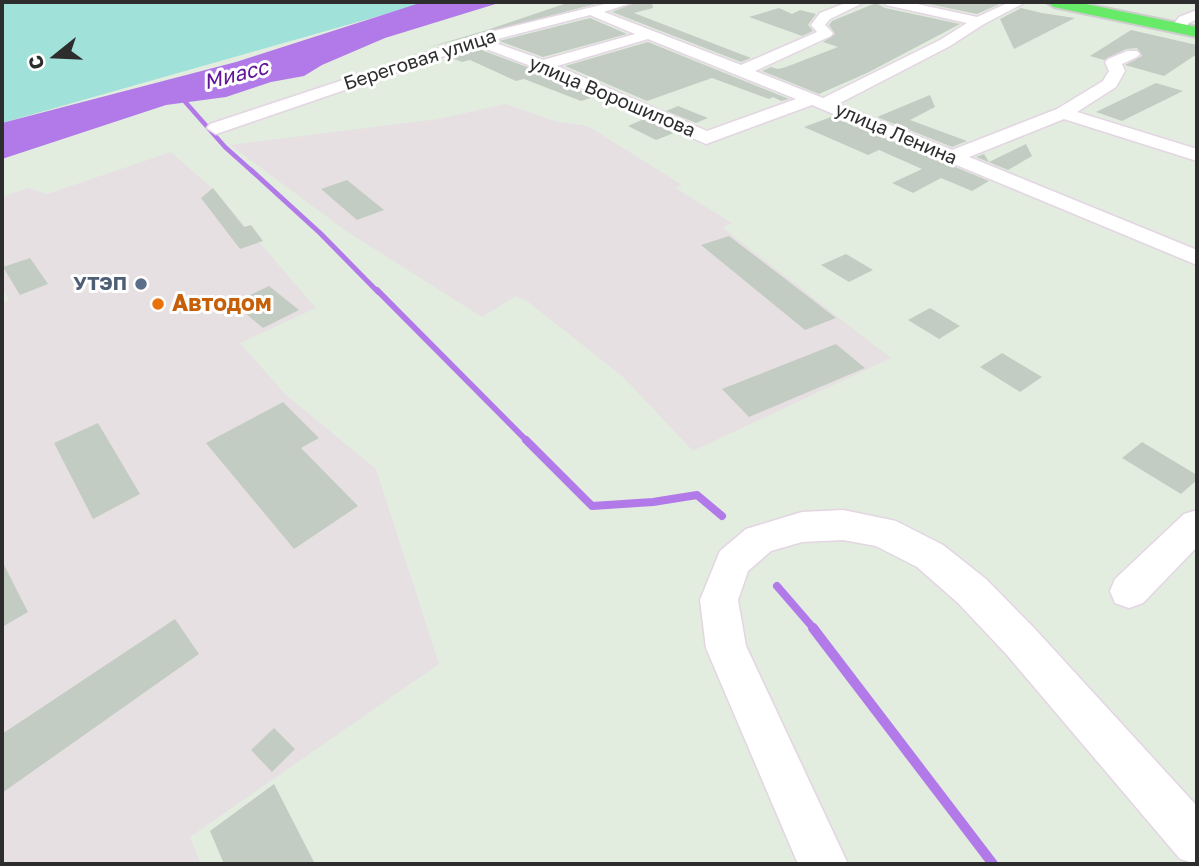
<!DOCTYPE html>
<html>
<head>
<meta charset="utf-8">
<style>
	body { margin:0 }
	#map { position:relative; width:1199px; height:866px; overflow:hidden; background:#e2ede0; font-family:"Golos Text",sans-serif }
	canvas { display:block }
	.frame { position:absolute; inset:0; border:4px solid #2d2d2d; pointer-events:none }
	.north { position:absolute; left:21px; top:21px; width:70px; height:70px; -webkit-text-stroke:5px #fff; paint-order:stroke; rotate:252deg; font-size:19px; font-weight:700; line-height:28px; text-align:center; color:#2d2d2d }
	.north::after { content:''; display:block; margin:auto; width:24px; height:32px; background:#2d2d2d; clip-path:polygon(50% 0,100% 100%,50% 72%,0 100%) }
</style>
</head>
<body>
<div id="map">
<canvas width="1199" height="866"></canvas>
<div class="frame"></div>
<div class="north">С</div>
</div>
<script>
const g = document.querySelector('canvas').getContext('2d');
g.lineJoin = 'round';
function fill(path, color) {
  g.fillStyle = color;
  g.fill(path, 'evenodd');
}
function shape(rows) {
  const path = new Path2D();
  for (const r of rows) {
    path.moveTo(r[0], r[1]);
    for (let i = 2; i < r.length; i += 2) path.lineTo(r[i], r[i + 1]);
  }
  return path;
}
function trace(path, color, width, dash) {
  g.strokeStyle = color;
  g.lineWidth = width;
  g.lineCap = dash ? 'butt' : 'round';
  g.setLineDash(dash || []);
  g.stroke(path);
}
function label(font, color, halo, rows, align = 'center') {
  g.font = font + ' "Golos Text",sans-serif';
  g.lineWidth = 6;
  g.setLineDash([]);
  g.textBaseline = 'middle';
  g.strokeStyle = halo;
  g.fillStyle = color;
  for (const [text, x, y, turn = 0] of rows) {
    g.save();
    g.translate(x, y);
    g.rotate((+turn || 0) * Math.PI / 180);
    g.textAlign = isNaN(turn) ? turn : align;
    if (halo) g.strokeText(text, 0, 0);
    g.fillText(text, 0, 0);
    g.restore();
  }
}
fill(shape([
	[506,104,554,121,588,126,682,185,675,188,732,223,723,228,891,358,693,451,623,377,527,301,516,296,482,317,346,231,230,145,438,119],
	[171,152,214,190,316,308,240,343,285,394,376,469,439,664,190,837,201,864,2,864,2,303,9,300,2,287,2,197,28,188,47,194]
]), '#e6e0e3');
fill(shape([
	[2,2,428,2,2,123]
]), '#a0e1da');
fill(shape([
	[423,2,502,2,385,38,322,65,304,76,271,82,226,97,166,105,2,159,2,123,236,62]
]), '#b279e9');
trace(shape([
	[180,96,225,147,253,172]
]), '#b279e9', 4.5);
trace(shape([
	[251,170,320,233,378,292]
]), '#b279e9', 5);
trace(shape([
	[377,290,528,442]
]), '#b279e9', 6);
trace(shape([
	[526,440,592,506,653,502,697,495,722,516],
	[777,586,815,630]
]), '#b279e9', 8);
trace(shape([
	[813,628,993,864]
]), '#b279e9', 10);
fill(shape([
	[570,2,603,2,426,48,487,30],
	[637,2,652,2,653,8,634,13,751,58,741,62,612,12],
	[919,2,1004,2,977,14],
	[876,3,885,8,960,24,867,73,819,94,762,71,771,67,778,69,786,67,838,47,823,42,835,34,829,25,832,21],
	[779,8,792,14,800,10,816,14,808,25,813,31,802,36,749,17],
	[1021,8,1042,13,1075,18,1014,49,1000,19],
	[590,18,627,34,543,57,499,41],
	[1131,30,1197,45,1197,54,1164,76,1125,65,1142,56,1137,48,1126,49,1104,60,1090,56],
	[648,42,789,99,781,101,773,97,769,99,712,78,647,101,565,66],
	[476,48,535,70,594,97,581,101,524,79,516,81,470,60,462,62,449,57],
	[1156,83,1183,91,1122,121,1096,112],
	[930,95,935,107,910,120,967,141,952,147,877,117],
	[678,106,708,118,696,123,666,111],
	[831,117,856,126,989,181,972,191,941,178,913,193,892,183,922,169,879,150,868,155,804,127],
	[644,119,674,133,656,140,628,126],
	[1026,144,1032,156,1008,170,976,157,984,154,989,162],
	[347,180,384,210,357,220,321,189],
	[213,188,244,227,251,225,263,241,240,249,201,198],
	[729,236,784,278,836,318,805,330,701,245],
	[846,254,873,270,849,282,821,265],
	[30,258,48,284,20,295,3,267],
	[269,286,299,310,263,328,233,303],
	[930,308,960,326,939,339,908,320],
	[836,344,865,368,749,417,722,389],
	[1002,353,1042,377,1020,392,980,367],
	[283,402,319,438,301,448,358,506,294,549,206,443],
	[98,423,140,494,93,519,54,443],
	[1142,442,1197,475,1197,480,1181,494,1122,458],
	[2,561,28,612,2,627],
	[175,619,199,654,2,793,2,734],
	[274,728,295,749,272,772,251,750],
	[274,784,315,864,224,864,210,831]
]), '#c3ccc2');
const minor = shape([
	[613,2,634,2,604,12,741,65,817,32,811,25,820,13,848,2,865,2,830,19,825,25,833,33,831,36,755,71,823,98,940,40,967,23,886,5,885,2,908,2,977,17,1010,2,1026,2,984,24,950,46,838,104,952,150,1057,109,1103,81,1109,71,1105,62,1108,59,1127,51,1137,51,1140,54,1137,57,1122,64,1125,71,1116,87,1077,112,1197,149,1197,161,1064,119,969,157,1197,250,1197,265,812,105,706,144,536,68,476,45,222,132,216,134,207,128,210,124,482,34,613,2],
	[590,15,635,34,543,60,490,41,590,15],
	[648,39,796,99,707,131,557,66,648,39],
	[1197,10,1197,19,1189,23,1183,31,1173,31,1171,28,1179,17,1197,10],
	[843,510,896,521,943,545,986,579,1035,629,1197,806,1197,864,1180,859,1007,655,958,603,917,567,876,546,843,540,802,542,771,551,748,571,738,600,746,646,848,864,798,864,706,648,700,600,720,551,746,529,802,512,843,510],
	[1197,510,1197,547,1143,603,1129,608,1115,603,1110,591,1115,579,1184,514,1197,510]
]);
const major = shape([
	[1046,2,1076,2,1197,27,1197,37,1054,7,1046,2]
]);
trace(minor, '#e4d5e3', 3);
trace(major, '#cdcdcd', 4);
fill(minor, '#fff');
fill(major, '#68ea69');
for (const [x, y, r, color] of [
	[141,284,7,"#5c6f8a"],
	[158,304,7,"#e8710a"]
]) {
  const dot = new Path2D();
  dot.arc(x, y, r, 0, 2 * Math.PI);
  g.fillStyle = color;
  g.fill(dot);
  trace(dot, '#fff', 2.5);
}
label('19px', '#2d2d2d', '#fff', [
	["Береговая улица",420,60,-18],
	["улица Ворошилова",612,97,23],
	["улица Ленина",896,134,23]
]);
label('bold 19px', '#4e5e75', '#fff', [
	["УТЭП",127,284]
], 'right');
label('italic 21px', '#621599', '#fff', [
	["Миасс",236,75,-14]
]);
label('bold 23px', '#c56008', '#fff', [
	["Автодом",172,304]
], 'left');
</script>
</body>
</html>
